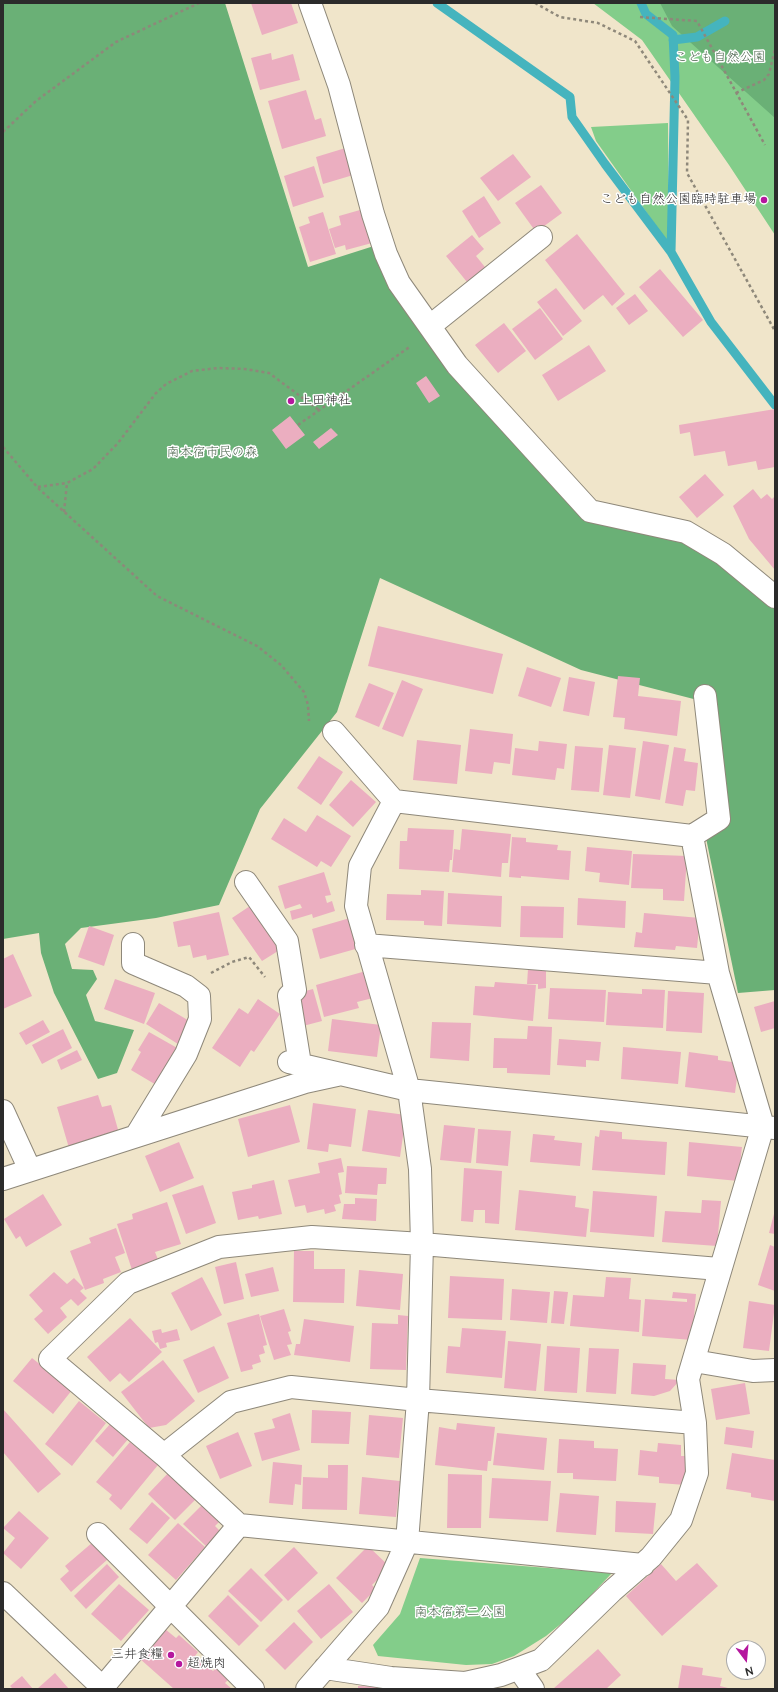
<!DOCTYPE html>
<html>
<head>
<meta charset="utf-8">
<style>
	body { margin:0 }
	#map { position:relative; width:778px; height:1692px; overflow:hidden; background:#f0e5ca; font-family:"Architects Daughter",sans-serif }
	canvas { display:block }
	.frame { position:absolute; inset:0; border:4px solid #2b2b2b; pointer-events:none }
	.north { position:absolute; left:726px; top:1640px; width:40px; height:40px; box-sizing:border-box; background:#fff; border:1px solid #aaa; border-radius:50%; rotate:164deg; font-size:11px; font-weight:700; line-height:16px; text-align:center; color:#2b2b2b }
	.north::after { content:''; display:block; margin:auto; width:14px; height:18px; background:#b5179e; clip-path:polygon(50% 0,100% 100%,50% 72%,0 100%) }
</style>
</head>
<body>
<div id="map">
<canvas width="778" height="1692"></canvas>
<div class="frame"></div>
<div class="north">N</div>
</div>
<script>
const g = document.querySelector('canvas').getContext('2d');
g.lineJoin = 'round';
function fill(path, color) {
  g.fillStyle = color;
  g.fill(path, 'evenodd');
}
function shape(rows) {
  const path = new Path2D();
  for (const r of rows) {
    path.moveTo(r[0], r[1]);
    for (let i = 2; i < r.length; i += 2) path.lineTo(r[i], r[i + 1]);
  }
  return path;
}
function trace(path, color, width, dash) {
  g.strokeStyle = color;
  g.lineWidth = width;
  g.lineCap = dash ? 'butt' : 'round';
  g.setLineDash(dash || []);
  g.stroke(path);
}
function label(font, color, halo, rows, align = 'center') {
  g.font = font + ' "Architects Daughter","Klee One",sans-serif';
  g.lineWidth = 3;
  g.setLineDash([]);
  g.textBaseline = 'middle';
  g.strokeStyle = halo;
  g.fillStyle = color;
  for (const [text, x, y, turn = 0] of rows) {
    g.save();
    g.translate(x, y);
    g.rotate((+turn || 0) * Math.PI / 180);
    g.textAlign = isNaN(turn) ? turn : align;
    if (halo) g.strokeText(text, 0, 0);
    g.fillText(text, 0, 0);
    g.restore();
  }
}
fill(shape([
	[593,3,775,3,775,235,729,165,642,40],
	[668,123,669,244,596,141,591,127],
	[420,1558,612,1573,573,1614,546,1636,514,1656,492,1664,466,1665,378,1656,373,1645,400,1614]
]), '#83cd8a');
fill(shape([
	[3,3,225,3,308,267,377,245,585,519,686,542,775,604,775,990,738,993,706,838,713,704,581,670,380,578,337,712,260,809,219,905,156,918,81,928,65,944,72,969,93,970,97,979,86,995,95,1021,134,1030,117,1073,98,1079,54,993,41,953,39,933,3,939],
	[660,3,775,3,775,118,672,26]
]), '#6ab076');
trace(shape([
	[437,3,570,97,572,117,605,164,671,252,711,322,775,405],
	[641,3,646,14,673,35,675,77,671,252],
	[673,40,697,37,725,21]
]), '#45b4be', 9);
fill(shape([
	[251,3,291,3,298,23,262,35],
	[271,53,272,60,293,54,300,80,260,90,251,58],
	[306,90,315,120,321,118,326,136,282,149,268,101],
	[352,146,360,173,323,184,316,157],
	[513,154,531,177,498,201,480,178],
	[314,166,324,197,293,207,284,176],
	[541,185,562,213,536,232,515,203],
	[484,196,501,223,479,238,462,211],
	[367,208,372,243,346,250,345,245,335,248,329,229,341,225,339,216],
	[323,212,336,254,310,262,299,227,310,223,308,217],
	[577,234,625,294,612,306,603,295,584,310,545,260],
	[472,235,484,249,476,256,489,272,471,287,446,256],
	[660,269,703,320,683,337,639,287],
	[556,288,582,321,563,336,537,302],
	[635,294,648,311,629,325,616,308],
	[540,308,563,339,535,360,512,329],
	[504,323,526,351,498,373,475,345],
	[589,345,606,371,558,401,542,375],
	[426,376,440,396,429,403,416,383],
	[775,409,775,467,758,470,756,461,728,466,725,451,694,456,690,432,680,434,679,425],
	[290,416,305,435,286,449,272,430],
	[331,428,338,435,319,449,313,442],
	[705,474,724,495,697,518,679,497],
	[753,489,761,499,767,494,772,499,775,496,775,570,749,539,733,506],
	[378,626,503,654,493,694,368,666],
	[527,667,561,678,551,707,518,696],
	[618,676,640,678,638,696,681,701,677,736,624,729,625,718,613,717],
	[569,677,595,682,589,716,563,711],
	[402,680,423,689,403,737,382,729],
	[369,683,394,693,379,727,355,717],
	[470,729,513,734,510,764,494,762,492,774,465,771],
	[417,740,461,745,457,784,413,780],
	[539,741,567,744,564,769,557,768,555,780,512,775,515,748,538,751],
	[643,741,669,745,660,800,635,796],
	[609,745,636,748,630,798,603,795],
	[575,746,603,748,599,792,571,790],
	[674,747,686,749,684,761,698,763,695,791,686,790,683,806,665,803],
	[319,756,343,772,321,805,297,788],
	[351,780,376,802,353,827,329,805],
	[317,815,351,836,331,867,321,861,317,867,271,839,284,818,306,832],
	[408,828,454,830,452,860,450,860,449,872,399,869,400,841,407,841],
	[462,829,511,834,508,863,502,863,501,877,452,872,454,849,460,850],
	[512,837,526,838,526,842,558,845,557,850,571,851,569,880,521,876,521,878,509,877],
	[587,847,632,851,629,885,599,882,600,873,585,871],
	[633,854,687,856,684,901,663,900,663,889,631,888],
	[324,872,331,895,325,896,327,903,332,901,335,911,313,918,312,914,292,920,290,911,302,908,300,904,285,909,278,886],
	[421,890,444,891,442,926,424,925,424,921,386,920,387,894,421,895],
	[448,893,502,896,501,927,447,924],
	[578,898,626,901,625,928,577,925],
	[256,902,286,946,262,961,232,918],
	[521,906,564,907,563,938,520,937],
	[219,912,229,955,207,960,206,955,193,958,190,945,178,947,173,922],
	[644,913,700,918,697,948,676,946,675,950,634,947,636,932,642,933],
	[350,918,359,948,320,959,312,929],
	[89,926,114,935,104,966,78,957],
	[13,954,32,996,3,1009,3,959],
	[528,969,546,969,546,988,538,989,538,984,527,984],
	[366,971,373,998,357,1002,359,1008,324,1017,316,985],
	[115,979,155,993,144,1024,104,1009],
	[495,982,536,985,533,1021,473,1015,475,986,494,987],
	[550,988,606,990,604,1022,548,1019],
	[313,989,322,1021,303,1026,294,994],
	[642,989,665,990,663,1028,606,1025,608,992,642,994],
	[668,991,704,993,702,1033,666,1031],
	[258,999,280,1014,254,1052,251,1050,240,1067,212,1048,239,1008,248,1014],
	[775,1001,775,1028,761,1032,754,1007],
	[159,1003,191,1022,178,1044,146,1024],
	[332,1019,381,1025,377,1057,328,1051],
	[43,1020,50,1032,26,1045,19,1033],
	[432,1022,471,1023,469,1061,430,1058],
	[528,1026,552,1027,550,1075,507,1073,507,1068,493,1068,494,1038,527,1039],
	[63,1029,72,1048,42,1064,32,1045],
	[149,1032,179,1049,158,1086,131,1070,141,1052,138,1050],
	[559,1039,601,1042,599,1061,586,1060,586,1067,557,1065],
	[623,1047,681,1052,678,1084,621,1079],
	[77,1050,82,1060,61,1070,57,1060],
	[689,1052,718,1056,718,1060,739,1063,735,1093,685,1087],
	[98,1095,102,1107,111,1105,119,1133,69,1148,57,1107],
	[313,1103,356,1109,351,1147,329,1144,328,1152,307,1149],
	[290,1105,300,1142,248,1157,238,1119],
	[368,1110,406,1115,400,1157,362,1151],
	[444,1125,475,1128,471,1163,440,1160],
	[478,1129,511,1131,508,1166,476,1163],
	[600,1130,622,1132,622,1139,667,1142,665,1175,592,1170,595,1136,599,1137],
	[533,1134,555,1136,554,1140,582,1143,580,1166,530,1162],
	[179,1142,194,1178,160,1192,145,1156],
	[689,1142,742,1147,738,1181,687,1176],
	[341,1158,344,1172,338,1173,342,1194,339,1195,341,1203,334,1205,336,1211,325,1214,324,1209,307,1213,305,1205,295,1207,288,1180,320,1173,318,1163],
	[347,1166,387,1168,386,1184,378,1184,377,1195,345,1193],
	[464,1168,502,1171,499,1224,485,1223,485,1210,474,1210,473,1222,461,1221],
	[274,1180,282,1214,259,1219,258,1216,238,1220,232,1192,252,1188,252,1185],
	[203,1185,216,1223,186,1234,172,1195],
	[519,1190,576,1196,575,1207,589,1209,586,1237,515,1230],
	[593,1191,657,1196,654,1237,590,1232],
	[43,1194,62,1225,26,1247,20,1236,16,1239,4,1219],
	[355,1198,377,1199,376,1221,342,1219,344,1204,355,1204],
	[702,1200,721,1201,717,1246,662,1242,665,1211,701,1213],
	[167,1202,181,1244,155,1252,159,1262,132,1270,117,1224,133,1219,132,1214],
	[775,1210,775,1234,769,1233],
	[116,1228,125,1253,115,1257,121,1272,103,1279,104,1283,85,1290,70,1251,91,1243,89,1238],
	[770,1245,775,1247,775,1291,758,1285],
	[294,1251,314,1251,314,1269,345,1269,344,1303,293,1302],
	[236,1262,244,1299,224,1304,215,1267],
	[273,1267,279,1291,251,1297,245,1274],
	[359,1270,403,1274,400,1310,356,1306],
	[54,1272,67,1284,74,1278,84,1288,80,1291,87,1298,78,1306,71,1299,60,1308,67,1317,48,1334,34,1319,43,1311,29,1295],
	[450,1276,504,1279,502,1320,448,1318],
	[202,1277,222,1315,191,1331,171,1293],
	[606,1277,631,1278,629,1299,641,1300,639,1332,570,1326,573,1295,604,1297],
	[512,1289,550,1292,547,1323,510,1320],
	[554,1291,568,1292,564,1324,551,1323],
	[673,1292,696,1294,692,1340,642,1336,645,1299,687,1302,687,1299,672,1298],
	[749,1301,775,1305,769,1351,743,1348],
	[284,1309,291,1331,288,1332,292,1344,287,1345,291,1355,274,1360,260,1316],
	[259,1314,267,1345,263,1346,265,1353,259,1355,261,1362,252,1365,253,1369,241,1372,227,1323],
	[398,1315,408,1316,406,1370,370,1369,372,1323,398,1324],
	[130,1318,162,1352,129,1382,120,1373,110,1382,87,1357],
	[304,1319,354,1326,350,1362,294,1355,296,1344,300,1344],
	[462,1328,506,1331,502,1378,446,1373,448,1346,460,1347],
	[161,1329,162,1333,177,1329,180,1340,166,1343,167,1347,160,1349,158,1342,155,1343,152,1331],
	[508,1341,541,1344,536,1391,504,1388],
	[214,1346,229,1378,198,1393,183,1360],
	[547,1346,580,1348,577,1393,544,1391],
	[589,1348,619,1349,616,1394,586,1392],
	[32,1358,72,1390,53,1414,13,1381],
	[163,1360,195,1401,166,1425,149,1428,121,1392],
	[633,1363,666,1365,665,1379,680,1380,670,1391,654,1396,631,1394],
	[745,1383,750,1414,716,1420,711,1389],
	[79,1401,106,1423,72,1466,45,1444],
	[3,1409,61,1474,38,1493,3,1452],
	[312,1410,351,1412,349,1444,311,1443],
	[290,1413,300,1450,262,1461,254,1433,275,1428,272,1419],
	[369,1415,403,1418,399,1458,366,1455],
	[111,1423,129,1438,113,1457,95,1441],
	[457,1423,495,1427,491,1461,488,1461,487,1471,435,1465,439,1427,456,1430],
	[726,1427,754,1431,752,1448,724,1444],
	[238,1432,252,1466,220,1479,206,1446],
	[497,1433,547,1438,544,1470,493,1465],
	[559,1439,594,1441,594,1448,618,1449,616,1481,573,1479,573,1473,557,1473],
	[130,1442,158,1465,121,1510,109,1499,112,1495,96,1482],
	[658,1443,681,1445,681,1456,689,1456,686,1485,659,1483,659,1477,638,1475,640,1450,657,1452],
	[732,1453,775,1460,775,1501,751,1497,751,1493,726,1489],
	[273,1462,302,1465,301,1485,295,1484,293,1505,269,1503],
	[328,1465,348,1465,347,1510,302,1509,303,1477,328,1478],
	[171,1470,196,1499,175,1520,148,1494],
	[448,1474,482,1475,481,1528,447,1528],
	[362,1477,400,1481,396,1517,359,1514],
	[492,1478,551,1481,548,1521,489,1518],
	[560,1493,599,1496,596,1535,556,1532],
	[616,1501,656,1503,653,1534,615,1532],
	[152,1502,170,1518,147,1544,129,1529],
	[204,1503,221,1520,215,1526,223,1534,209,1549,183,1524],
	[19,1511,49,1538,21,1569,3,1553,15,1538,3,1528],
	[178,1523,205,1547,176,1580,148,1555],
	[93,1542,108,1559,71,1592,60,1579,69,1571,65,1566],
	[368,1546,390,1567,372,1585,376,1589,362,1603,336,1578],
	[294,1547,318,1573,288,1601,264,1575],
	[697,1563,718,1586,662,1636,626,1596,661,1564,676,1581],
	[107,1564,119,1577,86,1609,74,1596],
	[251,1568,283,1600,261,1622,228,1591],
	[119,1584,149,1610,121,1641,91,1614],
	[329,1584,353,1612,321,1639,297,1611],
	[228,1595,259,1626,239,1646,208,1616],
	[294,1622,313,1642,285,1670,265,1650],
	[165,1629,176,1638,179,1635,198,1652,195,1656,213,1671,216,1668,229,1679,225,1683,232,1689,174,1689,139,1658],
	[598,1649,621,1675,606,1689,553,1689],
	[682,1665,703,1668,702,1675,722,1678,720,1686,732,1689,678,1689],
	[55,1673,69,1689,37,1689],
	[22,1676,33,1689,13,1689,10,1686],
	[358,1686,388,1687,388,1689,358,1689]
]), '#ebaec0');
const minor = shape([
	[310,3,339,85,373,214,386,254,399,283,457,365,590,511,686,532,723,554,775,597],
	[430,326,541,237],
	[692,836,719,819,705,696],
	[246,882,287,941,295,990,289,996,300,1064],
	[133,944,133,963,186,986,199,996,200,1019,186,1054,136,1136],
	[366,945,718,973],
	[289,1062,409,1090,775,1128],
	[3,1111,30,1170],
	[3,1179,305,1082,337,1075],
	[694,1361,753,1371,775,1370],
	[164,1455,231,1402,291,1387,418,1400,695,1423],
	[98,1534,253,1689],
	[643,1565,239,1525,164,1455,50,1359,128,1283,219,1247,312,1237,422,1244,719,1269],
	[3,1593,104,1689],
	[325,1668,391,1678,465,1683,501,1675,541,1660,612,1591,651,1557,681,1520,697,1473,695,1423,688,1379,763,1126,718,973,692,836,394,801,334,732],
	[519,1669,533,1689],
	[103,1687,239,1525],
	[307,1689,378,1607,407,1542,418,1400,422,1244,420,1169,409,1090,356,906,360,866,394,801]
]);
trace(minor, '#8e887a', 24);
trace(shape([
	[535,3,560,17,598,23,635,41,688,120,687,173,775,331],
	[640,17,697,21,765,145],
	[736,93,764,80,769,74,775,49],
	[3,132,36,101,116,42,199,3],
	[298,425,411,346],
	[3,447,38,488,157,596,257,646,281,665,304,692,308,705,309,721],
	[38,487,67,483,93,469,118,443,156,393,166,384,192,371,218,368,245,369,269,373,319,410],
	[64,512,67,483],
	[211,973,232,962,249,957,265,977]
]), '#8e887a', 2.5, [3, 3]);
trace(minor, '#fff', 22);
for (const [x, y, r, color] of [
	[764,200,4,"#b5179e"],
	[291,401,4,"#b5179e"],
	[171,1655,4,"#b5179e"],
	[179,1664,4,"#b5179e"]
]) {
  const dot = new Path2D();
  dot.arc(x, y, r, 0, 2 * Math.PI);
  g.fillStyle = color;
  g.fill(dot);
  trace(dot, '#fff', 1.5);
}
label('13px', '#4a644c', '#fff', [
	["こども自然公園",720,58],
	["南本宿市民の森",212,453],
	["南本宿第二公園",460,1613]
]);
label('13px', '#2b2b2b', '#fff', [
	["こども自然公園臨時駐車場",756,200],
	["上田神社",299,401,"left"],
	["三井食糧",163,1655],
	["超焼肉",187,1664,"left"]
], 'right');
</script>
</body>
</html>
